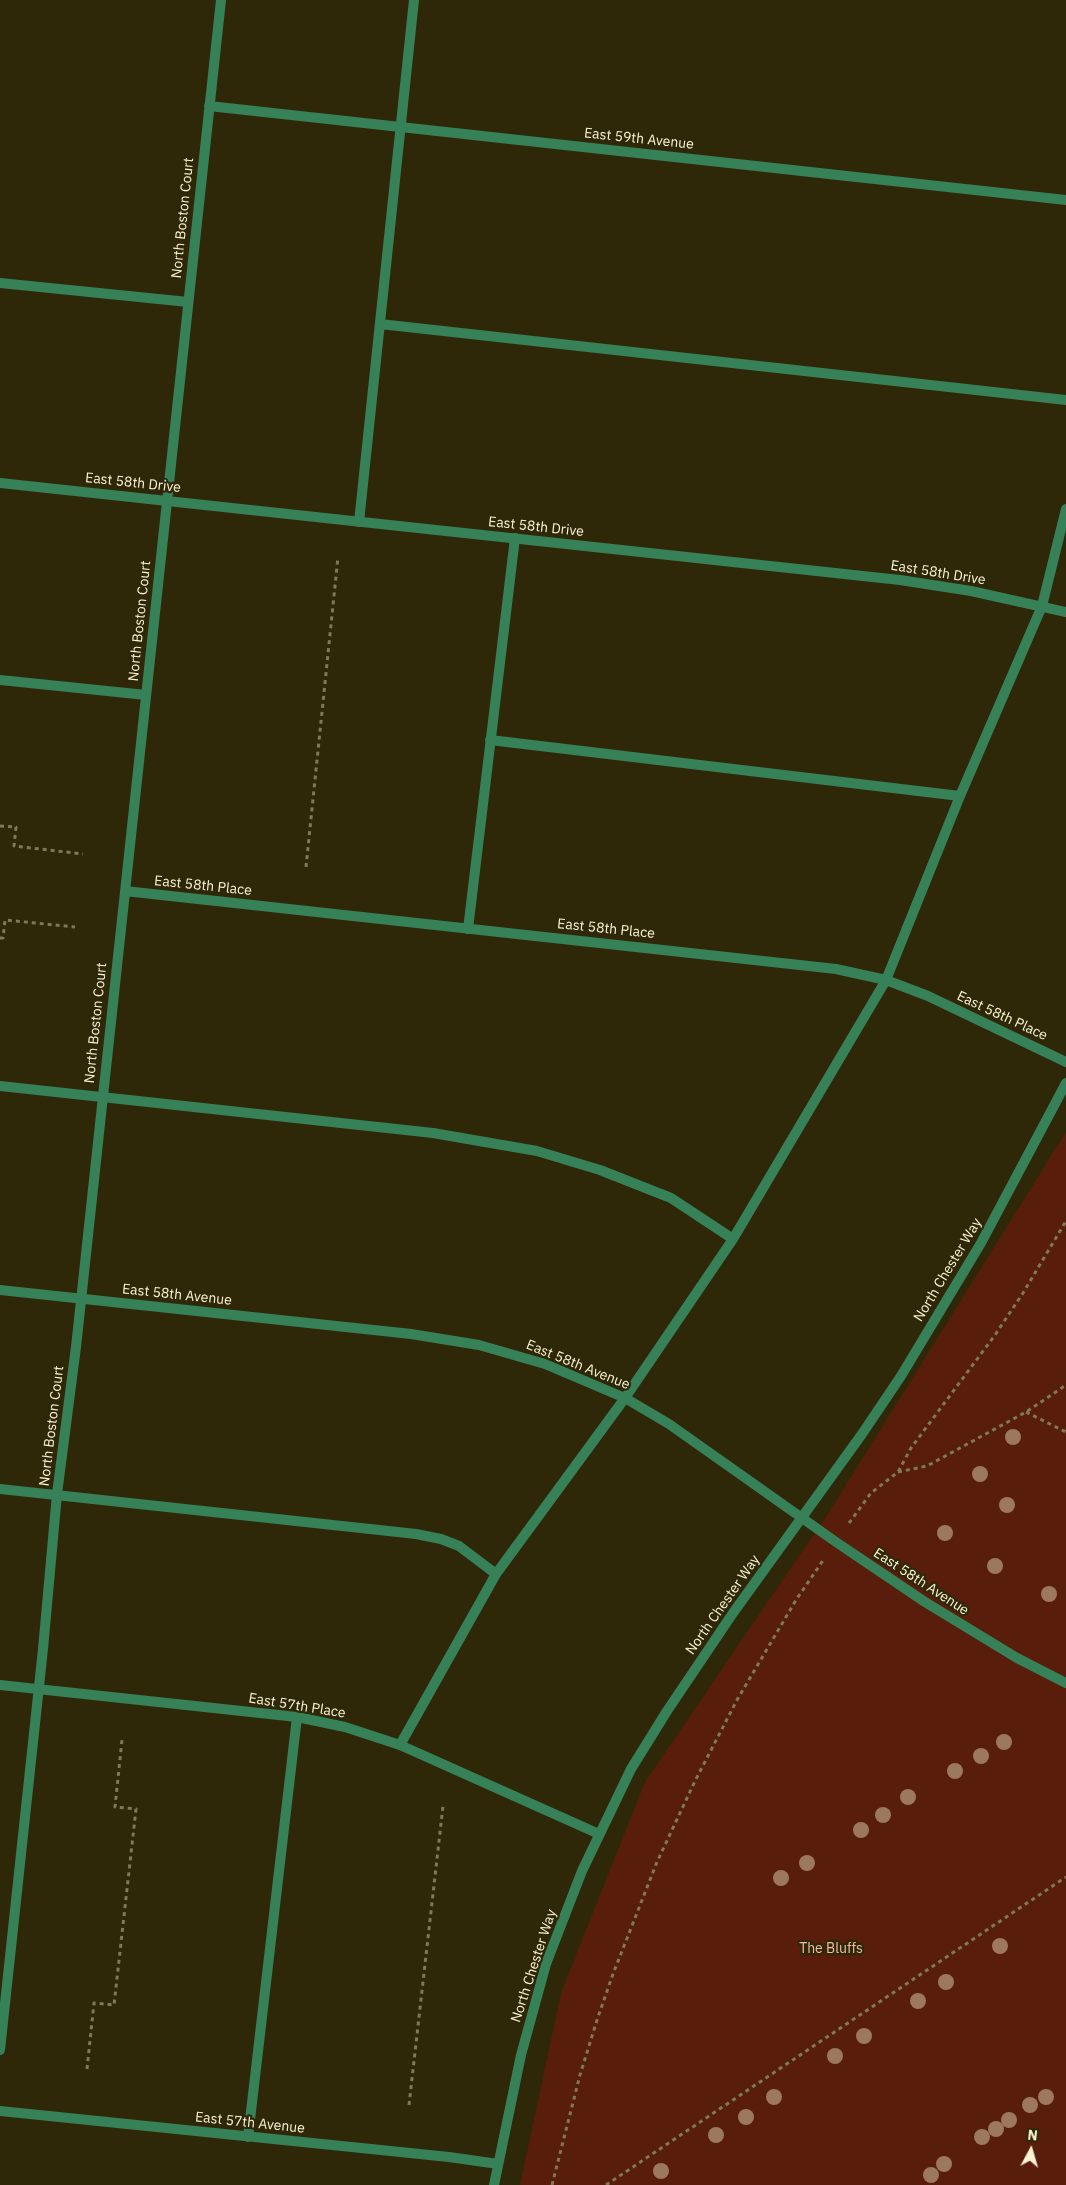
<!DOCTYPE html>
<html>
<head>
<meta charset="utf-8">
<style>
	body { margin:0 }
	#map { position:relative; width:1066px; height:2185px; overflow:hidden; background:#2f2808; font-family:"IBM Plex Sans",sans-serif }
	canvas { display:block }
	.north { position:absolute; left:1006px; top:2125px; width:50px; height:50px; -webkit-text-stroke:4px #2f2808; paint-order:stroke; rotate:6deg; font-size:14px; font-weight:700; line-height:20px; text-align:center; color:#f9f3d4 }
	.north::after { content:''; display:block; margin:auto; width:18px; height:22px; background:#f9f3d4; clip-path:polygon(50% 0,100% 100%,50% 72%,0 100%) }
</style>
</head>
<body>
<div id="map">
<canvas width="1066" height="2185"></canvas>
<div class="north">N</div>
</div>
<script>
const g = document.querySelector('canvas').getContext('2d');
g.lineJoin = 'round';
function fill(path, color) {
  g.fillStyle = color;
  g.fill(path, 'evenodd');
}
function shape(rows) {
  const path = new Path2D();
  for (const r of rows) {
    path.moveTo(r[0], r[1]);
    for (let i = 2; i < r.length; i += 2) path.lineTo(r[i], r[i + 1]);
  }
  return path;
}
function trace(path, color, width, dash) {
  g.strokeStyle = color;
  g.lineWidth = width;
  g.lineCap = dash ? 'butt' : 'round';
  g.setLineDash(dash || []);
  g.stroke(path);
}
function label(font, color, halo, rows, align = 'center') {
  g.font = font + ' "IBM Plex Sans",sans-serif';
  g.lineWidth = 4.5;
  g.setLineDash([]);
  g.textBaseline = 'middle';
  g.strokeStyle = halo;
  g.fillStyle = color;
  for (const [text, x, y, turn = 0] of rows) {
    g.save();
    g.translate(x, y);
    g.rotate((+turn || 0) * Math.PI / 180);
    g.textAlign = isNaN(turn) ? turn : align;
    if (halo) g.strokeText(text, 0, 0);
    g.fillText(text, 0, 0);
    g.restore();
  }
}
fill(shape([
	[1066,1132,1066,2185,520,2185,561,1993,645,1782,829,1512]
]), '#581d0b');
trace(shape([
	[0,826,16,827,14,846,83,854],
	[306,867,338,557],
	[0,938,3,938,5,920,75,927],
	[1026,1412,1066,1432],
	[898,1472,927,1466,1026,1412,1066,1385],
	[849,1523,871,1493,898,1472,911,1448,995,1335,1023,1293,1066,1221],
	[87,2069,94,2003,114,2005,136,1809,115,1807,122,1740],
	[409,2105,443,1806],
	[552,2185,580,2075,597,2020,613,1974,657,1862,695,1781,737,1700,796,1600,824,1559],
	[606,2185,1066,1877]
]), '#7f7859', 3, [4, 4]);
trace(shape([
	[0,283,188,302],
	[380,324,1066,400],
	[359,522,414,0],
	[0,680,146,695],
	[490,740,960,796],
	[468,929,515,538],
	[0,1086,433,1133,537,1151,600,1170,671,1198,733,1239],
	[0,1489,416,1534,441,1539,459,1546,496,1574],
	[400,1745,496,1574,625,1398,733,1239,886,980,960,796,1042,606,1066,509],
	[248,2137,297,1717]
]), '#368158', 10);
trace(shape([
	[209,106,1066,200],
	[0,483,900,580,971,591,1066,612],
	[125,891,836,969,886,980,928,996,1066,1062],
	[0,1290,411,1334,479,1345,545,1364,625,1398,669,1424,836,1542,925,1602,1017,1658,1066,1683],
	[0,1685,297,1717,345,1727,400,1745,599,1834],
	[0,2050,43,1649,57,1494,76,1347,221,0],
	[0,2111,449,2157,498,2164],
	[494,2185,521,2055,546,1964,582,1871,631,1769,667,1711,733,1613,862,1434,901,1376,981,1243,1066,1083]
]), '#368158', 10);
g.fillStyle = '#9c785f';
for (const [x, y] of [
	[1013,1437],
	[980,1474],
	[1007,1505],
	[945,1533],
	[995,1566],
	[1049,1594],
	[1004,1742],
	[981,1756],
	[955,1771],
	[908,1797],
	[883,1815],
	[861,1830],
	[807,1863],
	[781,1878],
	[1000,1946],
	[946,1982],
	[918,2001],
	[864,2036],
	[835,2056],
	[774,2097],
	[1046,2097],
	[1030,2105],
	[746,2117],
	[1009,2120],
	[996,2129],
	[716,2135],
	[982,2137],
	[944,2164],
	[661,2171],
	[931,2175]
]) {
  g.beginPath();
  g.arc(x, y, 8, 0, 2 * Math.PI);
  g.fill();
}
label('14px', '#f9f3d4', '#2f2808', [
	["East 59th Avenue",639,139,6],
	["North Boston Court",183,218,-84],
	["East 58th Drive",133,483,6],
	["East 58th Drive",536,527,6],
	["East 58th Drive",938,573,9],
	["North Boston Court",140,621,-84],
	["East 58th Place",203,886,6],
	["East 58th Place",606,929,6],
	["East 58th Place",1002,1016,25],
	["North Boston Court",96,1023,-84],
	["North Chester Way",948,1270,-59],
	["East 58th Avenue",177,1295,6],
	["East 58th Avenue",578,1365,22],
	["North Boston Court",52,1426,-83],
	["East 58th Avenue",921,1582,33],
	["North Chester Way",723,1605,-55],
	["East 57th Place",297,1706,9],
	["North Chester Way",534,1966,-72],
	["East 57th Avenue",250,2123,6]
]);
label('14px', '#f6b9a7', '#2f2808', [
	["The Bluffs",831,1949]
]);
</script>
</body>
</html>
